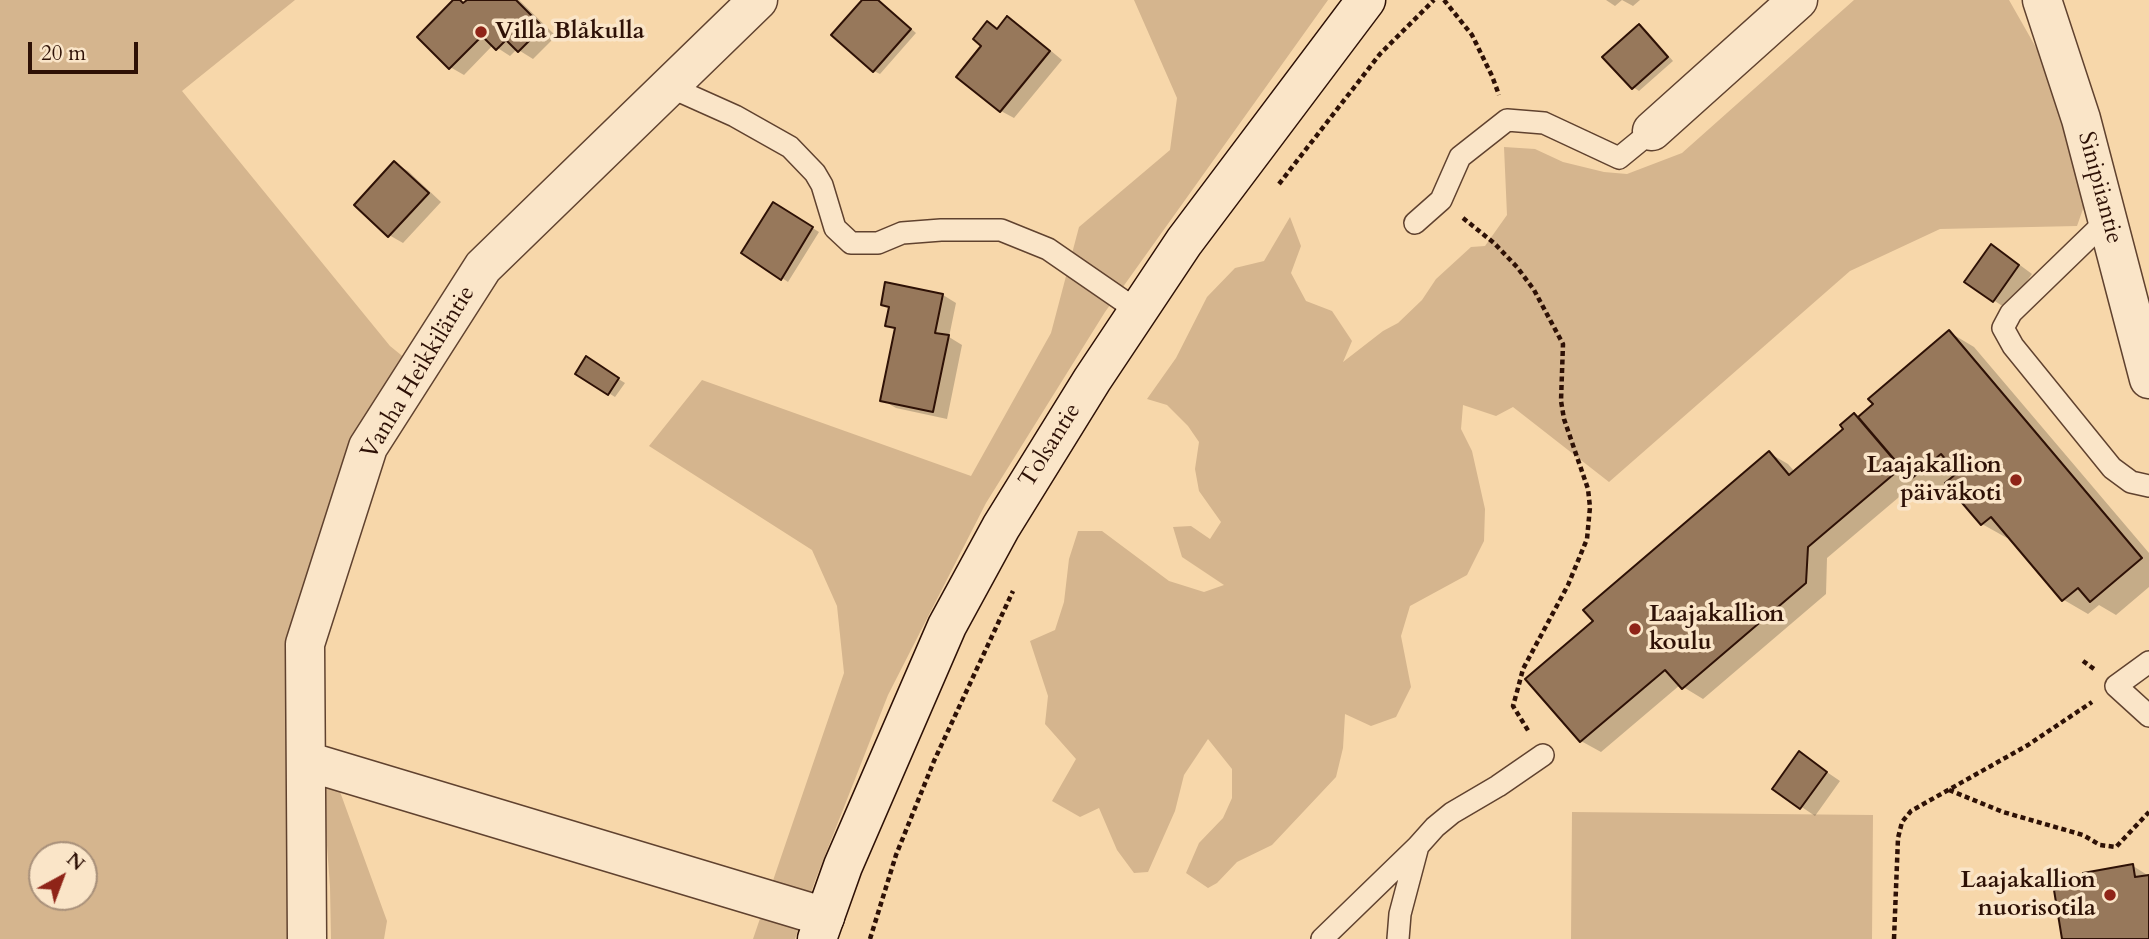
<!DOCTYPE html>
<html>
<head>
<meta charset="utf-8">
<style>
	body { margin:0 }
	#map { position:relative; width:2149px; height:939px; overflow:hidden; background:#f7d7aa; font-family:Cardo,serif }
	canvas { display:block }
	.north { position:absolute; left:28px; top:841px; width:70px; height:70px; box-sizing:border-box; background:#fae5c8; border:2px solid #a8907a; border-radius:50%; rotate:41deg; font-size:19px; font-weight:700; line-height:28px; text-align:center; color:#2e1106 }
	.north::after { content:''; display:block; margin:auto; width:24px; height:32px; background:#8f2418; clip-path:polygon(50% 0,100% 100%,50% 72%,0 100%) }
	.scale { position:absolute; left:28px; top:42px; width:110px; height:32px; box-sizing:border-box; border:4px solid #2e1106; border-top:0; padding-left:9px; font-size:21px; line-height:24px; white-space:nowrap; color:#2e1106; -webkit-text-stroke:5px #fae5c8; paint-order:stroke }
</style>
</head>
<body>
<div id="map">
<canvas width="2149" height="939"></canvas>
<div class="north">N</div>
<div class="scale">20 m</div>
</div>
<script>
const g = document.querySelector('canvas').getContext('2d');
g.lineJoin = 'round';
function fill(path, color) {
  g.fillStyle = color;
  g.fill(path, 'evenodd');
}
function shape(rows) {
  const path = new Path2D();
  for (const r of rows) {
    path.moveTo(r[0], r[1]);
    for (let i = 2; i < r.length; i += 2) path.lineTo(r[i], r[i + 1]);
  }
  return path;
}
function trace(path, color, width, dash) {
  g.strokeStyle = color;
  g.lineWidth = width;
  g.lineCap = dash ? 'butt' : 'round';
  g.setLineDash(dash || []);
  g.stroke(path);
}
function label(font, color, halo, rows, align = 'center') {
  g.font = font + ' Cardo,serif';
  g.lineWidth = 7;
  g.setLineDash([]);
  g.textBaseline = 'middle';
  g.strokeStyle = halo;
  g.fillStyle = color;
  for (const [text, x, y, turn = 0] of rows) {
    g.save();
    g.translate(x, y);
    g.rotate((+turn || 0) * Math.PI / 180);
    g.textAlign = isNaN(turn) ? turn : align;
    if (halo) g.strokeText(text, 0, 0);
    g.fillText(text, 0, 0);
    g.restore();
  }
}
fill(shape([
	[0,0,295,0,182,91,390,346,406,359,314,559,293,939,0,939],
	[42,855,84,855,84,897,42,897],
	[1134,0,1328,0,1105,312,986,503,888,695,815,881,795,939,753,939,844,673,837,606,812,550,649,446,702,380,971,476,1051,333,1079,227,1170,150,1177,98],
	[1854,0,2009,0,2067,102,2089,192,2077,226,1940,229,1850,271,1609,482,1513,407,1496,416,1463,405,1461,429,1472,451,1485,509,1484,541,1467,575,1410,606,1401,636,1411,687,1396,717,1371,726,1345,714,1343,748,1336,777,1272,845,1237,862,1217,883,1208,888,1186,873,1199,843,1223,818,1232,798,1232,769,1208,739,1184,775,1175,811,1148,872,1134,873,1117,850,1099,808,1080,817,1052,801,1076,759,1045,724,1048,696,1030,641,1055,630,1064,602,1069,559,1078,531,1102,531,1169,581,1204,592,1224,585,1182,557,1173,527,1191,526,1210,539,1221,522,1199,491,1195,469,1199,442,1188,426,1167,405,1147,399,1176,358,1207,297,1235,268,1264,261,1290,217,1301,246,1291,273,1306,301,1332,311,1352,341,1343,362,1383,331,1398,323,1422,300,1436,279,1471,247,1485,246,1507,215,1504,147,1535,149,1563,162,1604,172,1627,174,1682,153],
	[319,734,387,921,384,939,331,939,330,887],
	[1572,812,1873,815,1872,939,1571,939]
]), '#d5b58e');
fill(shape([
	[456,0,465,4,469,0,519,0,556,36,533,59,517,49,510,56,493,45,464,75,450,67],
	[865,0,878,0,916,33,880,74,874,71],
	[1606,0,1622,0,1615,6],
	[1622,0,1640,0,1633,6],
	[1007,19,1021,26,1062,60,1014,118,1001,111,959,76,984,46,988,23,998,30],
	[1639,26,1646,30,1673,61,1639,91,1633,87],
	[394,163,408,171,441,202,403,243,389,235,356,205],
	[774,204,819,232,788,282,782,278],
	[2005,254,2032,274,2007,309,1966,282],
	[943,295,956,303,949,337,962,345,947,419,896,408,882,400,897,330,887,325,891,309,882,304],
	[1949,332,1974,347,2149,553,2149,587,2116,615,2099,605,2088,614,2064,600,2009,536,2007,538,1982,524,1947,483,1937,492,1918,481,1827,558,1826,594,1703,699,1680,685,1601,752,1581,741,1595,621,1769,453,1788,464,1795,472,1845,429,1854,415,1859,418],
	[586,359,625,383,615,397,577,373],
	[1799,753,1840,781,1815,816,1774,788],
	[2133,866,2149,876,2149,939,2064,939]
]), '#0003');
const building = shape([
	[453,0,460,0,463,3,467,0,516,0,543,27,518,52,506,40,496,50,482,36,449,69,417,37,453,0],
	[862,0,878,0,911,29,873,72,831,35,862,0],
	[1007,16,1050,51,1000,112,956,77,981,46,973,39,987,21,997,29,1007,16],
	[1639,24,1668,57,1632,89,1602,57,1639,24],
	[394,161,429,193,388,237,354,205,394,161],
	[773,202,813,227,781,280,741,253,773,202],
	[1991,244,2019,265,1993,302,1964,282,1991,244],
	[885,282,943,294,935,333,949,335,933,412,880,401,895,328,885,326,889,307,881,305,885,282],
	[1949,330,2142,558,2090,602,2078,588,2062,601,1991,517,1981,525,1945,483,1957,473,1941,454,1911,479,1858,417,1873,404,1868,399,1949,330],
	[586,356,619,378,608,395,575,374,586,356],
	[1854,413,1901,468,1808,547,1806,583,1682,689,1665,670,1580,742,1525,679,1593,621,1583,610,1769,451,1789,475,1843,429,1840,425,1854,413],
	[1799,751,1827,772,1800,809,1772,789,1799,751],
	[2133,864,2135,877,2149,875,2149,939,2062,939,2054,890,2085,886,2083,873,2133,864]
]);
fill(building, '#97785b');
trace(building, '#2e1106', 2);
const lane = shape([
	[668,86,735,116,790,147,815,173,822,185,835,228,851,243,878,243,902,233,941,230,1001,230,1048,249,1138,311],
	[2107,220,2011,313,2003,328,2013,346,2112,468,2131,482,2149,486],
	[1415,223,1441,200,1460,157,1507,120,1544,123,1619,158,1652,131],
	[2149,662,2116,686,2149,716],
	[1322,939,1418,846],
	[1398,939,1400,914,1418,846,1435,827,1452,813,1498,786,1543,755]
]);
const street = shape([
	[2042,0,2081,119,2149,379],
	[1652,131,1798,0],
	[306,761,825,917],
	[307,939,305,644,368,447,483,267,758,0]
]);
const secondary = shape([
	[817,939,843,866,947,626,1001,527,1092,380,1184,242,1366,0]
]);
trace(lane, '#60422f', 24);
trace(street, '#60422f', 41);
trace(secondary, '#2e1106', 41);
trace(shape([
	[1444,0,1472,35,1492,76,1499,95],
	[1279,184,1380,54,1434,0],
	[1463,218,1494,243,1517,267,1534,290,1563,344,1561,401,1564,419,1588,489,1590,507,1587,539,1568,585,1523,669,1518,688,1513,706,1529,732],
	[2083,661,2094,669],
	[1949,790,2003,812,2083,835,2100,845,2116,847,2149,812],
	[870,939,896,855,934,761,1013,591],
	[1894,939,1898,838,1902,822,1911,811,2028,745,2092,702]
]), '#2e1106', 4.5, [5, 3.5]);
trace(lane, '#fae5c8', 21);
trace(street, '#fae5c8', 38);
trace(secondary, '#fae5c8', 38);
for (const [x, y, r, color] of [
	[481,32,7,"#8f2418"],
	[2016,480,7,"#8f2418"],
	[1635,629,7,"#8f2418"],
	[2110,895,7,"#8f2418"]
]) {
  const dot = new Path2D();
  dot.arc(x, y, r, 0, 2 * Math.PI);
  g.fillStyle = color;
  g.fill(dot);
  trace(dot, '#fae5c8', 2.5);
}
label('bold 24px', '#2e1106', '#fae5c8', [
	["Villa Blåkulla",495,32],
	["Laajakallion",2002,466,"right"],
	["päiväkoti",2002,494,"right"],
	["Laajakallion",1649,615],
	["koulu",1649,643],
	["Laajakallion",2096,881,"right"],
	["nuorisotila",2096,909,"right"]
], 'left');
label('24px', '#2e1106', '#fae5c8', [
	["Sinipiiantie",2099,188,75],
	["Vanha Heikkiläntie",419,373,-59],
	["Tolsantie",1051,446,-58]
]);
</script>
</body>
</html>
